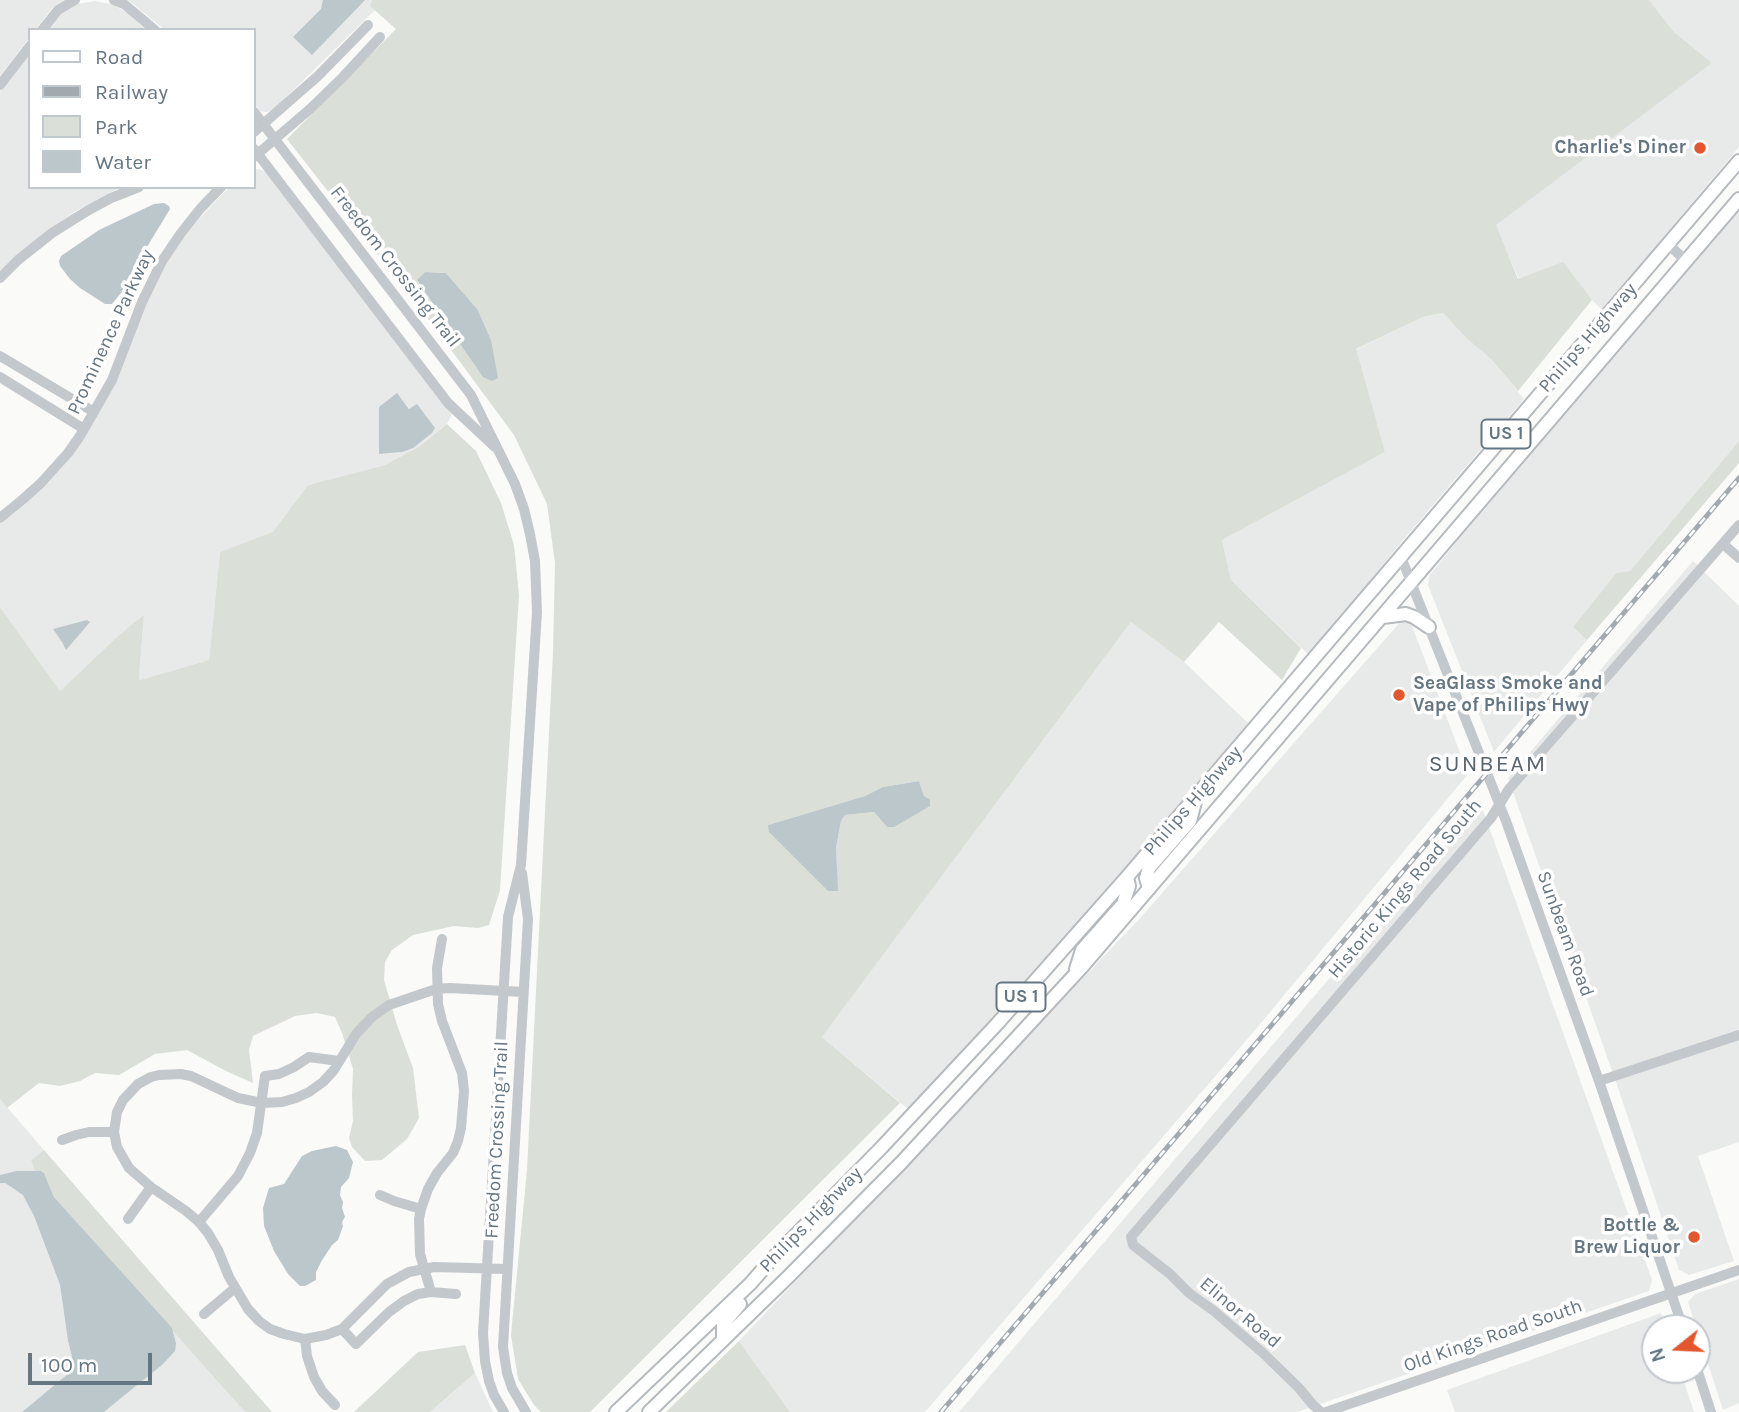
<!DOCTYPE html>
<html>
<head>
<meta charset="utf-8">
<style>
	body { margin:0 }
	#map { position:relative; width:1739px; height:1412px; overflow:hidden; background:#fafaf8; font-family:Karla,sans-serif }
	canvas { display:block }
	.legend { position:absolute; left:28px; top:28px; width:228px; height:161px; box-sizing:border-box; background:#fff; border:2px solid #c1c8cd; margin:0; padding:9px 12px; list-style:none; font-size:21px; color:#657683 }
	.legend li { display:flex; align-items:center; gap:14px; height:35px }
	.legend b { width:35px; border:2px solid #c1c8cd }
	.north { position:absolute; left:1641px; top:1314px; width:70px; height:70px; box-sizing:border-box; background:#fff; border:2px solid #c1c8cd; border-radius:50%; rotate:252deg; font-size:19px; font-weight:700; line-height:28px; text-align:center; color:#657683 }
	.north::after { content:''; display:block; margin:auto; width:24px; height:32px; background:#e4572e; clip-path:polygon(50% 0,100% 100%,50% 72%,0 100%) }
	.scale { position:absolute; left:28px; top:1353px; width:124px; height:32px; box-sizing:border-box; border:4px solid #657683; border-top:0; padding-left:9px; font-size:21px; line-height:24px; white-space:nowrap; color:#657683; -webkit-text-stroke:5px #fff; paint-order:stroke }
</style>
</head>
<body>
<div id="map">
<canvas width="1739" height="1412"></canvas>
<ul class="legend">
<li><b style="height:9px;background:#fff"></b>Road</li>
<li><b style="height:9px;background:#a2aab0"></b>Railway</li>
<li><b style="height:19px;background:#dadfd7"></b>Park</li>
<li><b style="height:19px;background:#bbc7cb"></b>Water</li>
</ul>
<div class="north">N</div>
<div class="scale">100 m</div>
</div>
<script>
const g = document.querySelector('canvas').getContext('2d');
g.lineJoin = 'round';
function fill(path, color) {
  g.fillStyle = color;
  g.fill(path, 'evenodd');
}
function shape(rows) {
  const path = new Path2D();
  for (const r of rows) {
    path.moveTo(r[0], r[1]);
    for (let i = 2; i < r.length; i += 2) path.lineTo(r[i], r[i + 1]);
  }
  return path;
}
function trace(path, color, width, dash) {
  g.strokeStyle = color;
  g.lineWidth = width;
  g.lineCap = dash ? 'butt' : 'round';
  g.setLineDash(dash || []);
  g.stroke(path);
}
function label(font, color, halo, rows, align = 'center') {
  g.font = font + ' Karla,sans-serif';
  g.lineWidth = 7;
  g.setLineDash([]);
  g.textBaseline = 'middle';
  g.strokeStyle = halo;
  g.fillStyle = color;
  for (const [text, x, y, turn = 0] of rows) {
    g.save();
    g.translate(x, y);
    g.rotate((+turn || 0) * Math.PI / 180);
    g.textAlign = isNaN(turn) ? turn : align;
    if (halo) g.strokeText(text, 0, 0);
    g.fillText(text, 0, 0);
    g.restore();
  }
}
fill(shape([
	[0,0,64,0,52,8,35,30,30,30,30,37,0,76],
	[128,0,372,0,370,6,375,10,273,110,266,112,260,111,254,103,254,30,165,30],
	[1649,0,1739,0,1739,147,1602,310,1592,300,1519,279,1495,225,1712,63,1674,32],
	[95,1,111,4,126,12,147,30,47,30,62,13,77,4],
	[30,53,30,187,123,187,111,192,74,212,17,254,0,271,0,92],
	[254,169,258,169,266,172,452,414,447,424,420,446,385,465,308,485,273,533,220,552,209,660,140,680,139,678,144,616,119,635,60,691,0,607,0,524,26,503,56,474,79,446,147,297,169,257,185,234,229,187,254,187],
	[397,394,410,409,402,452,379,454],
	[1739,209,1739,441,1630,571,1616,573,1573,627,1587,640,1494,752,1428,585,1429,576,1467,529],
	[1443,313,1467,339,1491,359,1524,399,1409,533,1309,655,1231,580,1222,540,1385,452,1355,350,1423,317],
	[1693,561,1739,606,1739,1142,1698,1156,1734,1261,1689,1275,1679,1270,1616,1082,1508,778],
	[1402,620,1411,623,1468,774,1256,1029,925,1412,790,1412,739,1341,1141,917],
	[1131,622,1184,662,1248,723,1150,841,1033,975,908,1109,822,1037],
	[1480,802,1652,1280,1649,1291,1297,1412,959,1412],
	[0,1099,44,1150,31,1160,35,1171,16,1171,0,1175],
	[0,1183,5,1183,24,1195,34,1216,60,1285,68,1341,72,1357,69,1373,22,1412,0,1412],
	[1739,1279,1739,1403,1723,1410,1688,1302,1695,1294],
	[1661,1313,1666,1328,1655,1328,1655,1370,1680,1370,1694,1412,1455,1412,1447,1390],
	[172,1328,245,1412,104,1412,162,1365,176,1343],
	[475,1373,493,1412,430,1412]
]), '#e8e9e9');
fill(shape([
	[372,0,1649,0,1674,32,1712,63,1496,225,1518,279,1563,262,1592,300,1518,391,1491,359,1467,339,1443,313,1423,317,1356,349,1385,452,1222,540,1231,580,1301,648,1282,680,1219,622,1184,662,1131,622,822,1037,900,1103,590,1412,541,1412,534,1405,518,1379,511,1335,527,1170,553,653,555,563,547,504,514,435,435,328,287,139,396,29,370,6],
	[425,272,446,273,478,310,491,340,483,377,417,281],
	[919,781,924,796,887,827,874,812,845,815,841,821,836,848,837,891,768,825,865,796,883,787],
	[447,424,476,451,501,503,514,545,519,595,500,890,489,925,478,928,454,926,413,935,392,950,385,962,384,980,397,1025,413,1068,419,1118,407,1139,382,1160,365,1161,352,1147,349,1138,353,1121,352,1095,353,1069,342,1033,335,1017,317,1013,295,1016,253,1036,249,1050,253,1083,226,1071,187,1050,155,1054,119,1075,95,1073,80,1081,60,1086,39,1083,7,1108,0,1099,0,607,60,691,119,635,144,615,139,678,140,680,209,660,220,552,273,532,308,485,385,465,420,446],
	[1739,441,1739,463,1587,640,1573,627,1616,573,1630,571],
	[44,1150,272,1412,245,1412,54,1197,44,1173,41,1171,35,1171,31,1160],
	[739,1341,790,1412,666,1412],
	[465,1345,475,1373,430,1412,354,1412,418,1352]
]), '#dadfd7');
fill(shape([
	[323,0,365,0,312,55,293,37,321,9],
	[164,203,169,206,170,209,136,265,125,288,112,304,105,304,80,288,70,279,60,266,59,261,61,256,99,230,154,204],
	[425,272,446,273,478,310,491,340,498,378,492,381,483,377,460,344,417,280],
	[397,393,409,409,417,404,435,428,432,433,413,448,402,452,379,454,379,407],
	[87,620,90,622,66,650,62,642,53,629],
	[919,781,924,796,930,800,930,806,894,827,887,827,874,812,845,815,841,821,836,848,838,891,828,891,769,832,768,825,865,796,883,787],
	[336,1146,347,1150,353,1162,349,1178,341,1187,340,1195,343,1202,342,1208,345,1217,342,1222,343,1226,338,1240,332,1245,321,1262,316,1272,316,1280,305,1286,300,1286,288,1274,274,1251,264,1226,263,1208,269,1188,284,1184,302,1156,312,1151],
	[16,1171,41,1171,44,1173,54,1197,172,1328,176,1343,175,1351,162,1365,104,1412,22,1412,69,1373,72,1357,68,1341,60,1285,34,1216,23,1195,5,1183,0,1183,0,1175]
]), '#bbc7cb');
const major = shape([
	[1383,617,1406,614,1414,617,1429,627],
	[1149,889,1146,878,1149,868,1190,821,1195,802],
	[1076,969,1082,950,1123,904,1129,886,1127,877],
	[723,1339,723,1324,740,1304],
	[616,1412,750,1284,772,1259,882,1147,997,1024,1127,877,1739,161],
	[649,1412,789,1276,901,1163,1081,968,1739,199]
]);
trace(major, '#b5babe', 16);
trace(shape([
	[114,0,124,4,155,30],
	[42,30,58,10,75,0],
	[0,85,30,46],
	[254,112,471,395,515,484,524,509,530,534,535,561,537,612,521,865,508,917,483,1333,485,1361,489,1381,494,1395,504,1412],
	[254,132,318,76,368,25],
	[254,149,448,403,495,447],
	[254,157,310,109,343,77,380,37],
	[1668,244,1686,261],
	[0,278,18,260,52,233,87,211,111,198,139,187],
	[0,356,94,412],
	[0,377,84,429],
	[0,518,22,500,41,483,68,453,80,436,112,380,142,302,162,261,181,233,200,209,221,187],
	[1723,544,1739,558],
	[1401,557,1506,821,1599,1081,1683,1328],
	[522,873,528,919,503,1347,507,1373,512,1388,526,1412],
	[1599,1081,1739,1035],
	[62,1140,76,1135,89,1132,114,1132],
	[380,1195,394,1201,421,1209],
	[128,1219,151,1187],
	[199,1222,238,1176,250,1153,257,1133,265,1076,279,1074,294,1067,309,1057,339,1061],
	[507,1269,434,1267,409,1272,387,1284,342,1329,326,1335,305,1339,284,1334,270,1329,259,1321,248,1309,229,1277,218,1250,208,1233,199,1222,186,1211,151,1187,129,1168,117,1147,114,1132,117,1112,123,1100,138,1084,151,1077,159,1075,181,1074,191,1076,238,1098,262,1103,282,1102,296,1098,309,1092,323,1082,334,1070,356,1034,372,1017,389,1005,436,989,450,988,523,992],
	[431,1292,420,1254,419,1219,421,1209,428,1189,437,1173,453,1153,458,1141,461,1128,464,1091,462,1073,442,1021,438,1004,437,968,442,939],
	[204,1314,235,1288],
	[342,1329,356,1344,389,1312,404,1301,418,1294,431,1292,456,1294],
	[305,1339,307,1356,314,1377,322,1391,335,1405],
	[1697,1369,1711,1412],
	[1321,1412,1313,1405,1299,1388,1263,1353,1214,1311,1189,1293,1170,1274,1133,1245,1131,1237,1491,818,1509,789,1739,525],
	[1326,1412,1739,1270]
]), '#c3c8cc', 10);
trace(major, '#fff', 12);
const rail = shape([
	[941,1412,1739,478]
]);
trace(rail, '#a2aab0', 5);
trace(rail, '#fff', 2.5, [8]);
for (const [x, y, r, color] of [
	[1700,148,7,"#e4572e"],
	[1399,695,7,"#e4572e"],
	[1694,1237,7,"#e4572e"]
]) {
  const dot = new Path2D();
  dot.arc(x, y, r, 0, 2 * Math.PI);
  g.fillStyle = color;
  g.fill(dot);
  trace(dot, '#fff', 2.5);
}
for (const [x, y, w] of [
	[1506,434,49],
	[1021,997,49]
]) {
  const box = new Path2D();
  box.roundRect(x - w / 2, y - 14.5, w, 29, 5);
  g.fillStyle = '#fff';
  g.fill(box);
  trace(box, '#657683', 2);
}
label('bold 18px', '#657683', null, [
	["US 1",1506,434],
	["US 1",1021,997]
]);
label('bold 19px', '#657683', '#fff', [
	["Charlie's Diner",1686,148],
	["SeaGlass Smoke and",1413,684,"left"],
	["Vape of Philips Hwy",1413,706,"left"],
	["Bottle &",1680,1226],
	["Brew Liquor",1680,1248]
], 'right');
label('19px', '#657683', '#fff', [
	["Freedom Crossing Trail",395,267,52],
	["Prominence Parkway",111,332,-65],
	["Philips Highway",1588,338,-49],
	["Philips Highway",1193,801,-49],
	["Historic Kings Road South",1405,889,-50],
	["Sunbeam Road",1565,934,70],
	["Freedom Crossing Trail",497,1140,-87],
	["Philips Highway",811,1220,-46],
	["Elinor Road",1240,1313,40],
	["Old Kings Road South",1493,1336,-19]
]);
g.letterSpacing = '2px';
label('23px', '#57646e', '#fff', [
	["SUNBEAM",1488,764]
]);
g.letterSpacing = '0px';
</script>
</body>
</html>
